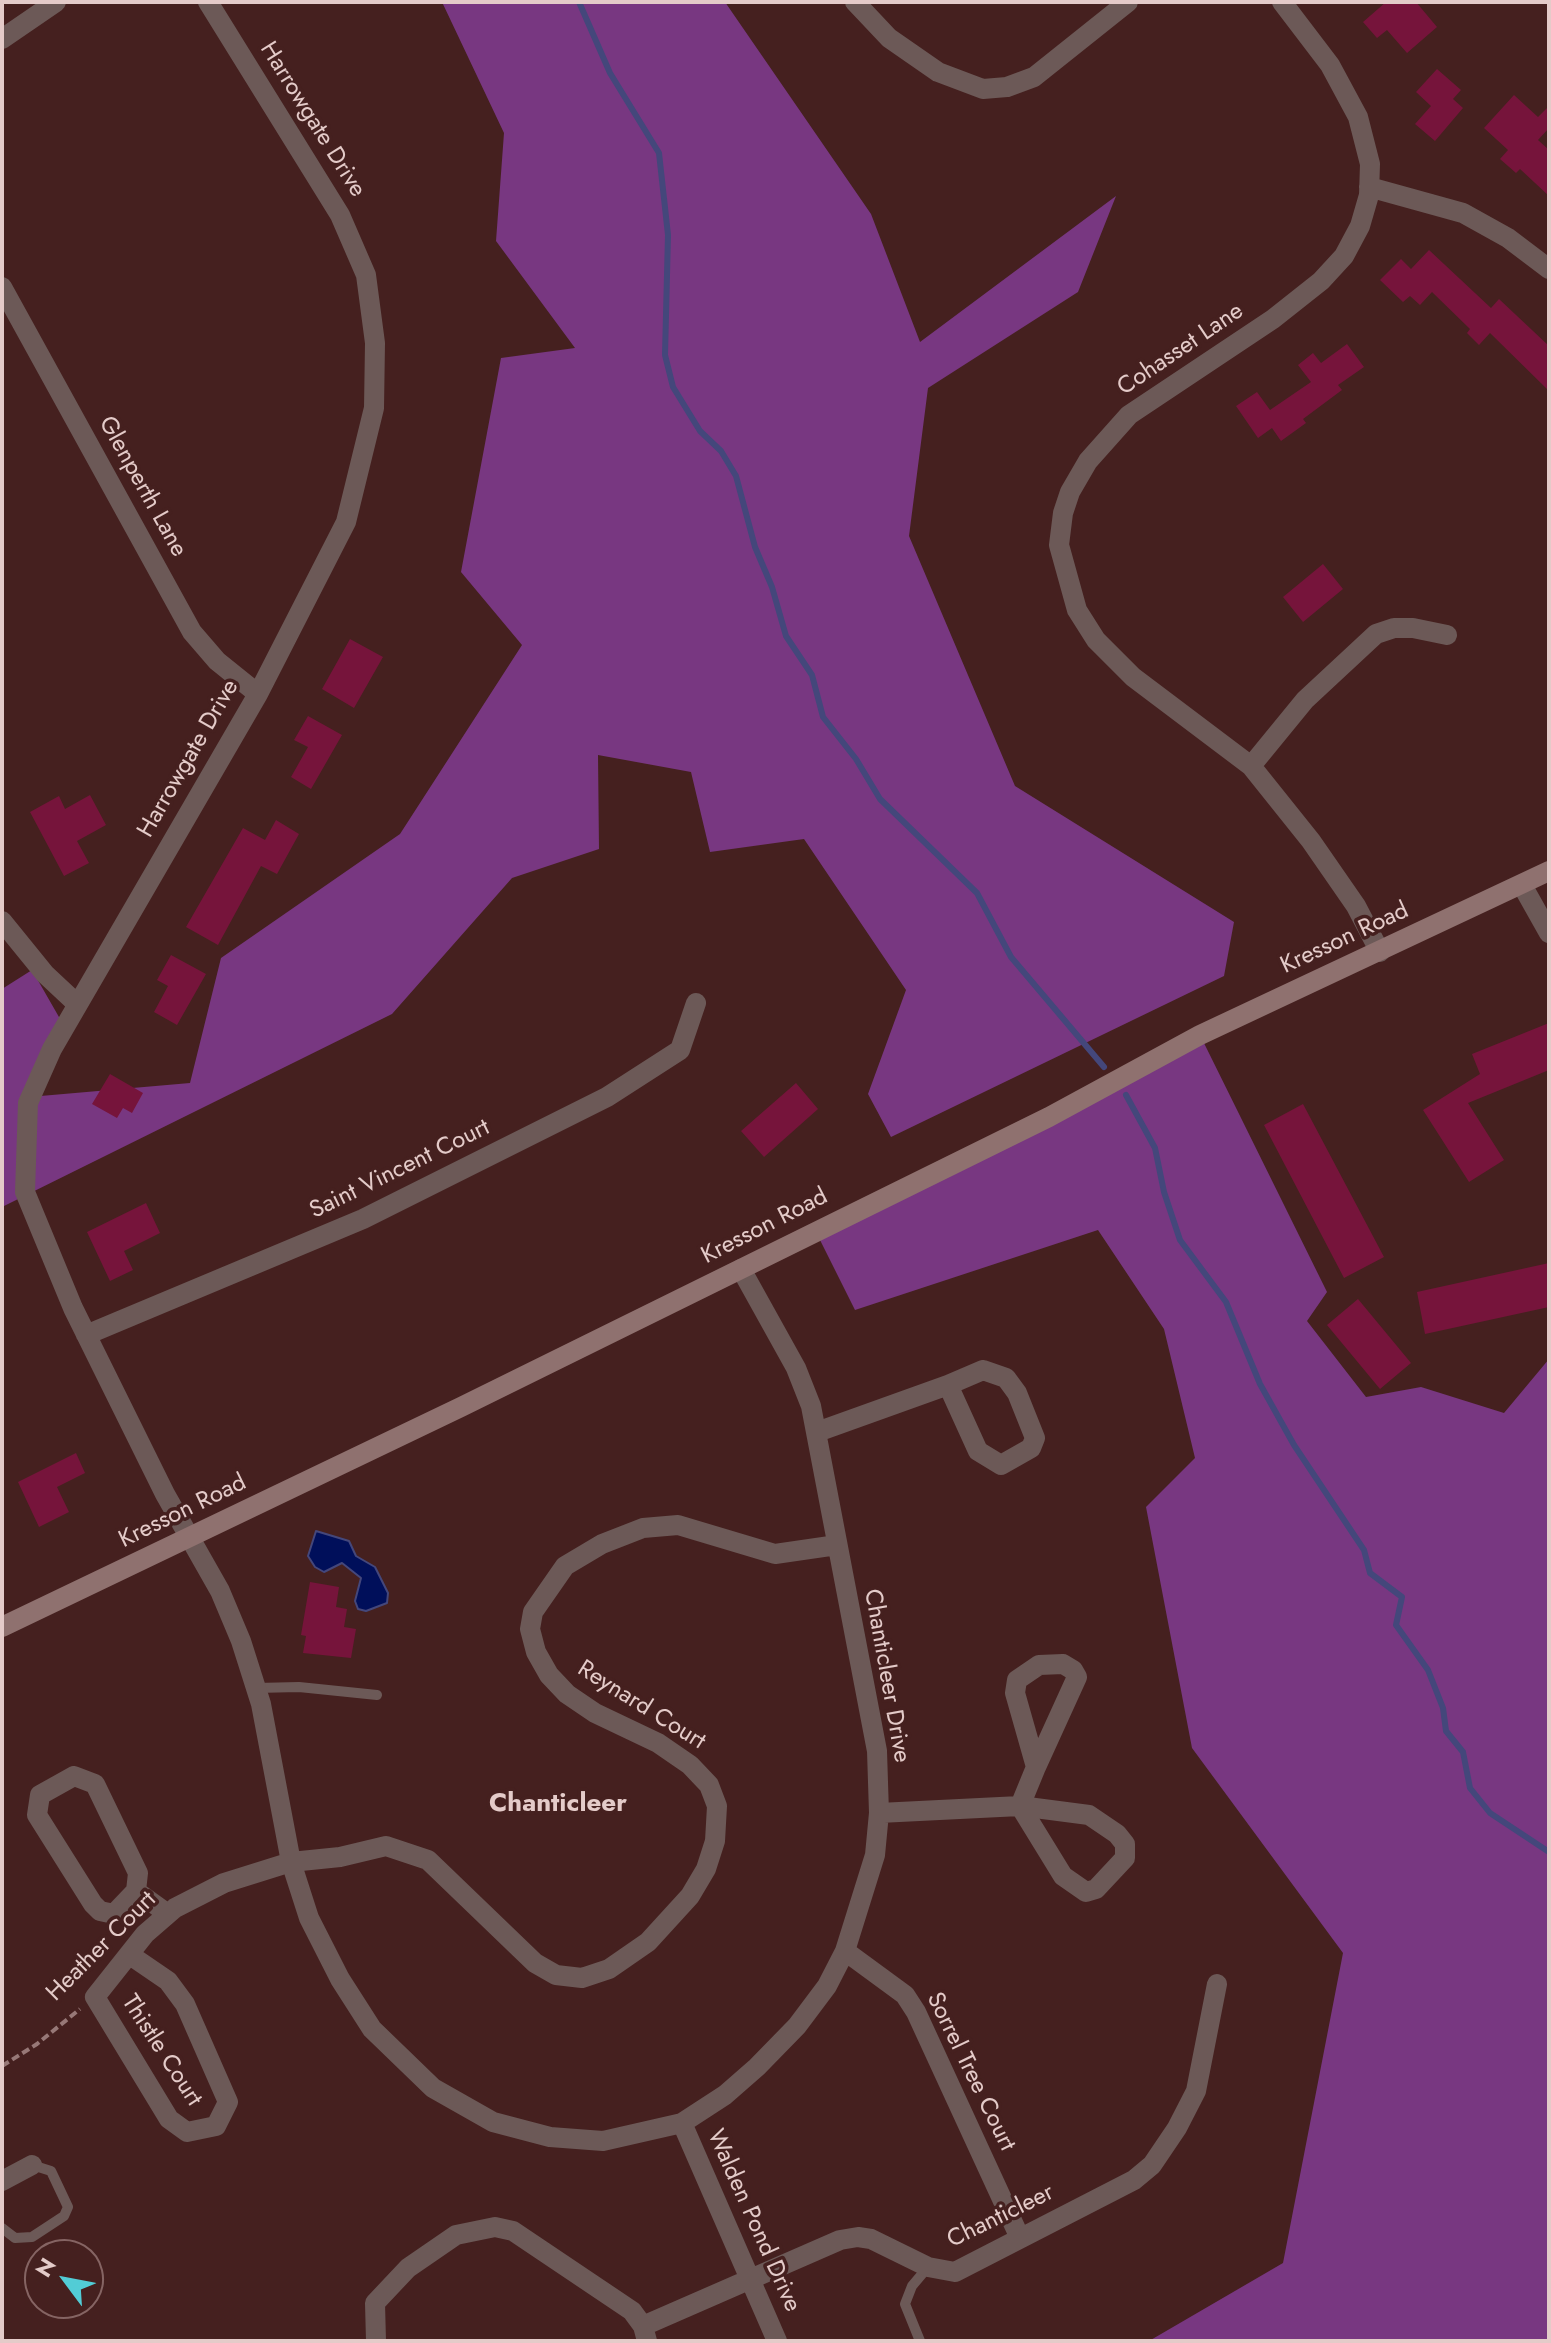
<!DOCTYPE html>
<html>
<head>
<meta charset="utf-8">
<style>
	body { margin:0 }
	#map { position:relative; width:1551px; height:2343px; overflow:hidden; background:#45201f; font-family:Jost,sans-serif }
	canvas { display:block }
	.frame { position:absolute; inset:0; border:4px solid #e4cbc9; pointer-events:none }
	.north { position:absolute; left:24px; top:2239px; width:80px; height:80px; box-sizing:border-box; background:#45201f; border:2px solid #856463; border-radius:50%; rotate:302deg; font-size:22px; font-weight:700; line-height:32px; text-align:center; color:#e4cbc9 }
	.north::after { content:''; display:block; margin:auto; width:28px; height:36px; background:#52ccd6; clip-path:polygon(50% 0,100% 100%,50% 72%,0 100%) }
</style>
</head>
<body>
<div id="map">
<canvas width="1551" height="2343"></canvas>
<div class="frame"></div>
<div class="north">N</div>
</div>
<script>
const g = document.querySelector('canvas').getContext('2d');
g.lineJoin = 'round';
function fill(path, color) {
  g.fillStyle = color;
  g.fill(path, 'evenodd');
}
function shape(rows) {
  const path = new Path2D();
  for (const r of rows) {
    path.moveTo(r[0], r[1]);
    for (let i = 2; i < r.length; i += 2) path.lineTo(r[i], r[i + 1]);
  }
  return path;
}
function trace(path, color, width, dash) {
  g.strokeStyle = color;
  g.lineWidth = width;
  g.lineCap = dash ? 'butt' : 'round';
  g.setLineDash(dash || []);
  g.stroke(path);
}
function label(font, color, halo, rows, align = 'center') {
  g.font = font + ' Jost,sans-serif';
  g.lineWidth = 7;
  g.setLineDash([]);
  g.textBaseline = 'middle';
  g.strokeStyle = halo;
  g.fillStyle = color;
  for (const [text, x, y, turn = 0] of rows) {
    g.save();
    g.translate(x, y);
    g.rotate((+turn || 0) * Math.PI / 180);
    g.textAlign = isNaN(turn) ? turn : align;
    if (halo) g.strokeText(text, 0, 0);
    g.fillText(text, 0, 0);
    g.restore();
  }
}
fill(shape([
	[442,2,725,2,871,214,920,342,1116,196,1078,292,928,388,909,536,1015,786,1234,922,1224,976,891,1137,868,1094,906,990,804,839,710,852,691,772,598,755,599,849,512,878,392,1014,2,1207,2,989,32,970,63,1024,29,1097,190,1083,221,958,400,834,522,645,461,572,501,358,575,348,496,241,504,133],
	[1200,1035,1327,1292,1307,1321,1366,1397,1421,1387,1504,1413,1549,1359,1549,2341,1149,2341,1283,2263,1343,1953,1192,1748,1146,1507,1195,1458,1164,1329,1098,1230,855,1310,815,1230]
]), '#783781');
const water = shape([
	[316,1531,349,1541,356,1556,375,1567,388,1593,387,1603,366,1611,358,1609,355,1601,361,1578,342,1563,324,1572,315,1567,308,1556,316,1531]
]);
fill(water, '#000f5a');
trace(water, '#44477b', 2);
trace(shape([
	[579,2,610,73,659,153,668,235,665,355,673,387,700,431,721,451,736,476,755,547,772,587,786,636,812,675,823,717,856,759,880,799,977,893,1011,957,1104,1067],
	[1126,1095,1155,1148,1164,1192,1180,1240,1226,1302,1260,1384,1294,1445,1364,1550,1370,1573,1402,1597,1396,1625,1428,1670,1443,1708,1446,1731,1463,1752,1470,1788,1490,1813,1549,1852]
]), '#44477b', 6);
fill(shape([
	[1386,2,1416,2,1437,27,1407,53,1387,30,1377,38,1363,22],
	[1437,69,1461,90,1453,99,1463,108,1435,141,1415,124,1431,106,1416,92],
	[1514,95,1538,117,1549,106,1549,128,1538,140,1549,150,1549,196,1520,169,1516,173,1500,159,1508,150,1484,128],
	[1429,250,1491,308,1499,299,1549,346,1549,391,1490,333,1479,345,1467,333,1470,329,1432,292,1420,305,1410,296,1403,302,1380,280,1401,259,1411,269],
	[1347,344,1364,367,1338,385,1342,390,1303,419,1306,423,1281,441,1272,428,1258,438,1236,406,1257,392,1270,410,1311,382,1298,365,1313,353,1321,363],
	[1323,564,1343,589,1303,622,1283,597],
	[350,639,383,657,354,708,322,689],
	[308,716,342,735,311,789,291,777,308,747,294,740],
	[90,795,106,825,77,841,89,863,64,876,30,812,59,796,65,809],
	[276,820,299,834,277,874,261,866,218,945,186,927,243,828,265,840],
	[171,955,206,974,177,1025,154,1012,168,986,157,980],
	[1549,1023,1549,1070,1468,1103,1504,1160,1469,1182,1423,1110,1480,1074,1472,1054],
	[110,1074,143,1093,132,1113,123,1108,117,1118,92,1104],
	[796,1083,818,1109,764,1157,741,1131],
	[1303,1104,1384,1257,1344,1278,1264,1125],
	[146,1203,160,1233,124,1251,133,1270,110,1281,87,1232],
	[1549,1263,1549,1307,1425,1334,1417,1292],
	[1358,1299,1411,1363,1380,1389,1327,1325],
	[76,1453,85,1473,57,1487,69,1512,39,1527,18,1482],
	[310,1582,339,1587,336,1607,347,1609,344,1627,356,1629,351,1658,303,1653,306,1636,301,1635]
]), '#76143b');
trace(shape([
	[2,2066,37,2044,80,2009]
]), '#977877', 4, [8, 4]);
trace(shape([
	[256,1688,299,1687,377,1695],
	[2,2228,15,2238,32,2237,64,2216,68,2207,51,2171,32,2165],
	[920,2341,905,2304,912,2286,928,2267]
]), '#6c5957', 10);
trace(shape([
	[208,2,340,215,366,275,375,343,374,408,346,522,258,694,52,1049,28,1103,25,1192,73,1308,165,1494,220,1591,241,1641,261,1704,291,1862,309,1918,340,1979,372,2029,433,2088,493,2122,550,2137,603,2141,682,2123,725,2095,757,2067,797,2026,827,1986,845,1951,875,1855,879,1813,877,1751,811,1406,796,1368,741,1269],
	[855,2,889,38,938,72,983,89,1007,87,1034,77,1128,2],
	[1282,2,1330,65,1358,117,1370,164,1369,195,1360,226,1344,256,1321,281,1273,319,1129,415,1088,461,1070,492,1063,513,1059,545,1077,610,1096,640,1133,677,1251,766,1311,841,1356,906,1380,952],
	[2,39,56,2],
	[1369,187,1463,213,1508,238,1549,269],
	[2,287,192,632,217,661,258,694],
	[1251,766,1305,700,1376,634,1394,628,1413,628,1447,635],
	[1522,885,1549,933],
	[2,921,45,974,76,1003],
	[86,1335,363,1219,607,1097,680,1050,696,1003],
	[983,1370,1006,1378,1017,1393,1035,1438,1031,1448,1001,1465,978,1451,948,1385,983,1370],
	[817,1432,948,1385],
	[1063,1664,1073,1670,1077,1677,1036,1767,1015,1693,1017,1680,1039,1665,1063,1664],
	[74,1776,95,1784,138,1873,136,1891,114,1914,100,1911,93,1904,37,1815,40,1795,74,1776],
	[1020,1806,1089,1815,1117,1834,1125,1844,1125,1858,1096,1889,1086,1892,1063,1876,1020,1806],
	[879,1813,1020,1806,1036,1767],
	[136,1891,168,1914],
	[845,1951,905,1995,916,2012,1020,2238],
	[130,1955,168,1981,185,2004,228,2102,216,2126,187,2132,169,2119,95,1997,145,1934,175,1908,224,1883,291,1862,340,1857,386,1846,428,1860,535,1963,556,1975,582,1978,609,1969,648,1942,690,1896,706,1869,715,1841,717,1806,709,1785,690,1765,658,1743,595,1713,567,1694,549,1675,536,1652,530,1629,533,1612,565,1566,602,1544,643,1528,678,1525,775,1554,837,1545],
	[682,2123,777,2341],
	[2,2181,32,2165],
	[643,2326,840,2240,858,2237,871,2239,928,2267,955,2272,1134,2180,1152,2165,1177,2128,1196,2091,1217,1984],
	[376,2341,375,2303,408,2268,456,2235,495,2227,513,2231,632,2311,643,2326,647,2341]
]), '#6c5957', 20);
trace(shape([
	[2,1627,461,1407,1049,1117,1200,1035,1549,871]
]), '#8f716f', 20);
label('24px', '#e4cbc9', '#45201f', [
	["Harrowgate Drive",312,120,58],
	["Cohasset Lane",1181,350,-34],
	["Glenperth Lane",142,487,61],
	["Harrowgate Drive",189,759,-60],
	["Kresson Road",1345,939,-25],
	["Saint Vincent Court",400,1170,-26],
	["Kresson Road",765,1227,-27],
	["Kresson Road",183,1512,-26],
	["Chanticleer Drive",886,1676,80],
	["Reynard Court",641,1706,32],
	["Heather Court",102,1947,-45],
	["Thistle Court",161,2051,57],
	["Sorrel Tree Court",970,2072,64],
	["Chanticleer",1001,2217,-26],
	["Walden Pond Drive",753,2221,66]
]);
label('bold 26px', '#e4cbc9', '#45201f', [
	["Chanticleer",558,1805]
]);
</script>
</body>
</html>
